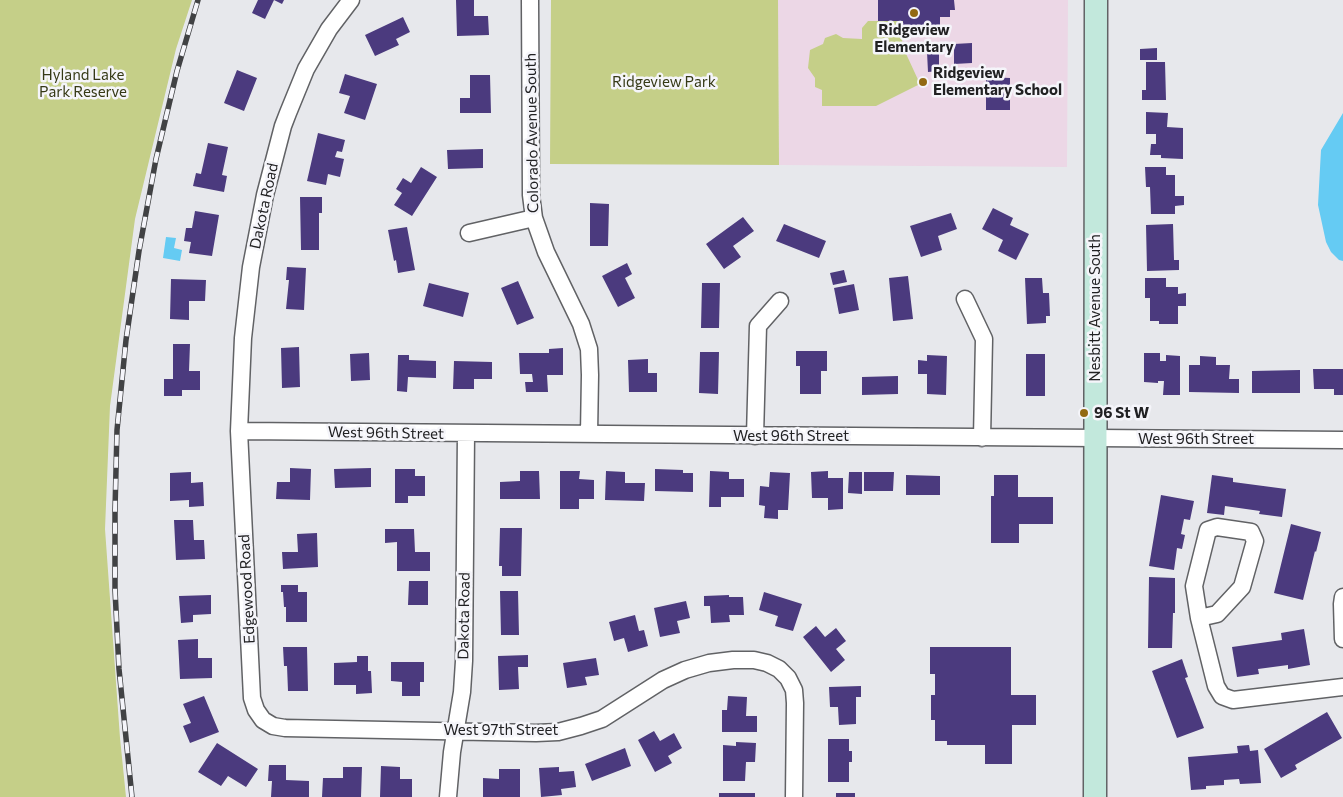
<!DOCTYPE html>
<html>
<head>
<meta charset="utf-8">
<style>
	body { margin:0 }
	canvas { display:block; background:#e7e8ec }
</style>
</head>
<body>
<canvas width="1343" height="797"></canvas>
<script>
const g = document.querySelector('canvas').getContext('2d');
g.lineJoin = 'round';
function fill(path, color) {
  g.fillStyle = color;
  g.fill(path, 'evenodd');
}
function shape(rows) {
  const path = new Path2D();
  for (const r of rows) {
    path.moveTo(r[0], r[1]);
    for (let i = 2; i < r.length; i += 2) path.lineTo(r[i], r[i + 1]);
  }
  return path;
}
function trace(path, color, width, dash) {
  g.strokeStyle = color;
  g.lineWidth = width;
  g.lineCap = dash ? 'butt' : 'round';
  g.setLineDash(dash || []);
  g.stroke(path);
}
function label(font, color, halo, rows, align = 'center') {
  g.font = font + ' Commissioner,sans-serif';
  g.lineWidth = 5;
  g.setLineDash([]);
  g.textBaseline = 'middle';
  g.strokeStyle = halo;
  g.fillStyle = color;
  for (const [text, x, y, turn = 0] of rows) {
    g.save();
    g.translate(x, y);
    g.rotate((+turn || 0) * Math.PI / 180);
    g.textAlign = isNaN(turn) ? turn : align;
    if (halo) g.strokeText(text, 0, 0);
    g.fillText(text, 0, 0);
    g.restore();
  }
}
fill(shape([
	[778,0,1068,0,1067,167,779,165]
]), '#ecd7e6');
fill(shape([
	[0,0,192,0,176,49,135,219,110,406,105,529,120,738,126,797,0,797],
	[551,0,778,0,779,165,550,164],
	[868,21,903,21,902,45,920,84,876,106,822,106,822,90,815,87,815,78,808,68,810,50,823,44,825,38,836,34,843,38,862,39,862,28]
]), '#c5cf88');
fill(shape([
	[1343,113,1343,261,1339,260,1331,252,1326,242,1318,205,1321,150],
	[166,237,176,238,174,248,182,250,180,261,163,258]
]), '#65cbf3');
fill(shape([
	[258,0,284,0,282,4,274,0,265,19,252,13],
	[456,0,474,0,474,16,488,16,489,35,457,36],
	[878,0,954,0,955,10,950,10,950,17,940,17,940,31,929,32,928,25,903,26,903,21,878,21],
	[403,17,410,32,396,39,399,45,375,56,365,35],
	[972,43,972,63,954,64,954,44],
	[1157,48,1157,60,1140,60,1140,49],
	[927,52,939,52,939,71,928,72],
	[1146,62,1165,62,1166,100,1142,100,1142,90,1146,90],
	[237,70,257,78,244,111,224,103],
	[345,74,377,84,365,120,344,113,350,96,339,93],
	[470,75,490,75,491,113,460,113,460,98,470,98],
	[986,77,1010,78,1010,110,986,110],
	[1146,112,1168,113,1167,127,1183,128,1183,159,1161,158,1161,155,1150,155,1151,144,1156,144,1156,134,1146,134],
	[318,133,345,140,342,152,337,151,335,157,344,159,340,177,328,174,326,185,307,181],
	[208,143,228,147,222,175,227,176,224,192,193,186,196,173,201,174],
	[483,149,483,168,448,169,447,150],
	[421,167,437,177,412,216,394,205,402,193,396,189,403,178,411,183],
	[1145,167,1166,167,1166,175,1175,175,1175,196,1184,196,1184,205,1175,206,1175,214,1151,214,1150,187,1146,187],
	[300,197,322,197,322,213,319,213,319,250,301,250],
	[590,203,609,204,608,246,590,246],
	[993,208,1013,218,1010,225,1029,234,1016,260,998,251,1003,240,982,229],
	[195,211,219,215,212,256,189,253,191,242,184,241,186,228,192,228],
	[951,213,957,229,938,236,942,250,921,257,910,226],
	[743,217,754,231,733,246,741,257,724,269,706,244],
	[784,224,826,241,819,258,776,241],
	[1173,224,1174,260,1179,260,1179,270,1147,271,1146,225],
	[407,227,415,270,398,273,396,260,394,261,388,230],
	[627,263,632,274,625,278,635,298,618,307,602,276],
	[287,267,306,268,304,310,286,309,289,280,286,280],
	[844,270,847,282,833,285,830,273],
	[908,276,913,319,893,321,889,278],
	[1025,278,1042,278,1043,293,1049,293,1050,316,1046,316,1046,323,1027,324],
	[1145,278,1166,278,1166,287,1178,287,1178,294,1186,293,1186,306,1178,306,1178,324,1159,324,1159,321,1150,321,1150,298,1145,298],
	[171,279,206,280,205,301,189,301,189,320,170,319],
	[518,281,534,318,517,325,501,288],
	[429,283,469,293,463,317,423,306],
	[702,283,720,283,719,328,701,328],
	[854,284,859,310,839,314,834,288],
	[173,344,190,344,189,371,200,371,200,390,182,390,182,396,164,396,164,379,173,379],
	[299,347,300,387,282,388,281,348],
	[563,348,563,375,547,375,548,392,526,392,525,382,533,382,532,374,520,374,519,353,549,353,549,349],
	[796,351,827,351,827,371,821,371,821,394,800,394,800,366,796,366],
	[700,352,719,352,718,394,699,393],
	[369,353,370,380,351,381,350,354],
	[1144,353,1160,353,1160,361,1166,361,1166,355,1180,356,1180,395,1163,395,1164,381,1158,381,1158,383,1144,382],
	[1026,354,1045,354,1045,396,1026,396],
	[398,355,409,355,409,360,436,361,436,378,408,377,407,392,397,391],
	[927,355,947,356,946,395,927,394,927,374,918,374,918,360,927,361],
	[1200,356,1216,357,1216,365,1230,365,1229,379,1239,379,1239,393,1189,392,1189,365,1200,365],
	[648,359,648,373,657,373,657,392,629,392,628,360],
	[454,361,492,362,492,379,474,379,474,389,453,389],
	[1313,369,1343,369,1343,395,1334,395,1334,389,1314,389],
	[1300,370,1300,393,1252,393,1252,371],
	[898,376,898,394,862,395,862,377],
	[290,468,311,469,310,500,276,499,277,482,290,482],
	[371,468,371,487,335,488,334,469],
	[395,469,415,469,415,476,425,476,425,496,408,496,408,503,395,503],
	[655,469,683,470,683,473,693,473,693,492,655,491],
	[520,471,539,471,540,499,500,499,500,482,520,481],
	[560,471,580,471,579,479,594,480,594,499,579,499,579,509,560,509],
	[606,471,625,472,625,483,645,483,644,501,605,500],
	[710,471,729,472,729,479,744,479,744,497,721,497,721,507,709,507],
	[828,471,828,478,843,478,843,509,828,510,828,498,812,498,811,472],
	[191,472,191,483,203,482,204,506,189,507,189,500,170,501,170,473],
	[770,472,790,473,788,510,778,510,778,519,764,518,765,506,759,505,760,486,769,487],
	[849,472,862,472,862,494,848,493],
	[864,472,894,472,893,491,864,491],
	[906,475,940,476,940,495,906,495],
	[994,475,1018,475,1018,497,1053,497,1053,524,1019,524,1019,543,991,543,991,496,994,496],
	[1212,475,1233,478,1233,482,1286,489,1282,517,1259,514,1260,511,1225,506,1224,515,1207,513],
	[1161,495,1194,501,1190,520,1184,519,1181,534,1185,535,1182,549,1177,548,1174,570,1149,566],
	[174,520,193,520,194,540,204,540,205,559,176,560],
	[1291,524,1321,532,1316,552,1315,551,1303,600,1274,593],
	[500,528,522,528,521,576,502,576,502,566,499,566],
	[385,529,414,529,415,552,430,552,430,571,397,571,397,542,385,543],
	[317,533,318,567,283,569,282,552,298,552,297,534],
	[1149,577,1175,578,1175,613,1173,613,1172,648,1148,648],
	[409,581,428,581,428,605,408,605],
	[281,585,298,585,298,592,307,592,307,622,286,622,286,607,284,607,283,592,281,592],
	[500,591,518,591,519,635,501,635],
	[764,592,802,604,793,631,775,626,778,616,759,610],
	[211,595,211,614,193,615,193,622,181,623,179,596],
	[729,595,729,597,743,597,744,615,729,615,730,622,711,623,710,606,704,606,704,596],
	[686,601,690,618,677,621,680,633,660,637,654,608],
	[635,615,639,631,644,630,648,646,628,652,624,638,614,641,609,622],
	[816,626,825,637,836,628,846,641,836,649,845,660,831,672,803,637],
	[1304,629,1310,665,1288,669,1288,665,1258,669,1259,674,1237,677,1232,647,1282,640,1281,633],
	[198,639,198,658,212,658,212,678,180,679,178,640],
	[283,647,307,647,308,691,288,691,287,666,284,666],
	[930,647,1011,647,1011,695,1036,695,1036,725,1012,725,1012,764,985,764,985,745,947,745,947,741,935,741,935,720,931,720,931,695,935,695,935,674,930,674],
	[528,655,528,667,518,667,519,689,499,690,498,656],
	[357,656,368,656,368,671,371,671,372,693,356,694,356,685,334,685,334,663,357,662],
	[596,658,599,675,585,677,587,685,567,688,563,663],
	[1182,659,1188,677,1185,678,1204,728,1177,738,1152,671],
	[391,662,424,662,424,682,420,682,420,696,402,696,402,682,391,681],
	[861,686,861,697,856,697,856,724,839,725,838,707,830,707,829,687],
	[204,696,219,732,190,743,183,726,191,723,183,704],
	[728,696,747,697,746,716,757,716,757,732,722,732,722,710,727,710],
	[1327,712,1342,738,1295,765,1297,769,1281,778,1264,749],
	[654,731,660,741,674,733,682,748,668,756,672,763,655,772,638,740],
	[828,739,849,739,849,751,852,751,852,762,849,762,849,782,828,782],
	[736,742,756,743,755,762,746,762,745,781,723,781,723,745,736,746],
	[217,743,258,769,246,787,228,776,221,786,198,772],
	[1249,745,1250,751,1258,750,1261,783,1240,784,1239,779,1224,780,1224,785,1206,786,1206,789,1191,790,1188,757,1238,753,1237,746],
	[625,748,631,766,592,781,585,764],
	[269,765,286,765,286,780,309,781,309,797,271,797,272,781,268,781],
	[381,766,400,767,400,779,412,779,412,797,380,797],
	[343,767,362,767,361,797,322,797,323,778,343,778],
	[559,767,559,772,574,771,576,787,561,789,562,795,541,797,539,768],
	[499,769,520,769,520,797,483,797,483,778,499,779],
	[719,793,755,793,755,797,719,797],
	[836,793,855,793,855,797,836,797]
]), '#4b3a7e');
const street = shape([
	[351,0,329,29,306,69,288,113,283,126,265,195,251,267,243,338,239,431,252,698,256,710,263,720,273,726,285,728,536,733,558,732,581,726,602,719,663,680,685,670,709,663,733,660,754,660,767,663,779,669,788,678,794,690,795,703,794,797],
	[530,0,531,195,534,218,546,252,581,324,589,349,590,375,589,434],
	[469,233,534,218],
	[965,299,984,339,982,438],
	[239,431,1343,440],
	[755,436,758,326,780,301],
	[1343,597,1342,604,1343,639],
	[1199,618,1217,614,1242,587,1255,541,1251,532,1217,527,1208,530,1194,586,1199,618,1216,686,1222,696,1233,700,1343,687],
	[448,797,452,752,462,692,464,661,466,433]
]);
const secondary = shape([
	[1095,797,1096,0]
]);
trace(street, '#616265', 19);
trace(secondary, '#616265', 25);
trace(street, '#fff', 16);
trace(secondary, '#c2e8dc', 22);
const rail = shape([
	[132,797,119,669,115,590,115,510,117,430,126,340,139,251,156,159,177,71,198,0]
]);
trace(rail, '#414244', 5.5);
trace(rail, '#f5f5fa', 4, [11]);
for (const [x, y, r, color] of [
	[914,13,5,"#926912"],
	[923,82,5,"#926912"],
	[1084,413,5,"#926912"]
]) {
  const dot = new Path2D();
  dot.arc(x, y, r, 0, 2 * Math.PI);
  g.fillStyle = color;
  g.fill(dot);
  trace(dot, '#f5f5fa', 2);
}
label('bold 15px', '#212123', '#f5f5fa', [
	["Ridgeview",914,30,"center"],
	["Elementary",914,47,"center"],
	["Ridgeview",933,73],
	["Elementary School",933,90],
	["96 St W",1094,413]
], 'left');
label('15px', '#353915', '#f5f5fa', [
	["Hyland Lake",83,75],
	["Park Reserve",83,92],
	["Ridgeview Park",664,82]
]);
label('15px', '#212123', '#f5f5fa', [
	["Colorado Avenue South",532,133,-91],
	["Dakota Road",264,206,-78],
	["Nesbitt Avenue South",1095,308,-90],
	["West 96th Street",386,433,1],
	["West 96th Street",791,436],
	["West 96th Street",1196,439],
	["Edgewood Road",247,589,-93],
	["Dakota Road",464,616,-89],
	["West 97th Street",501,730]
]);
</script>
</body>
</html>
